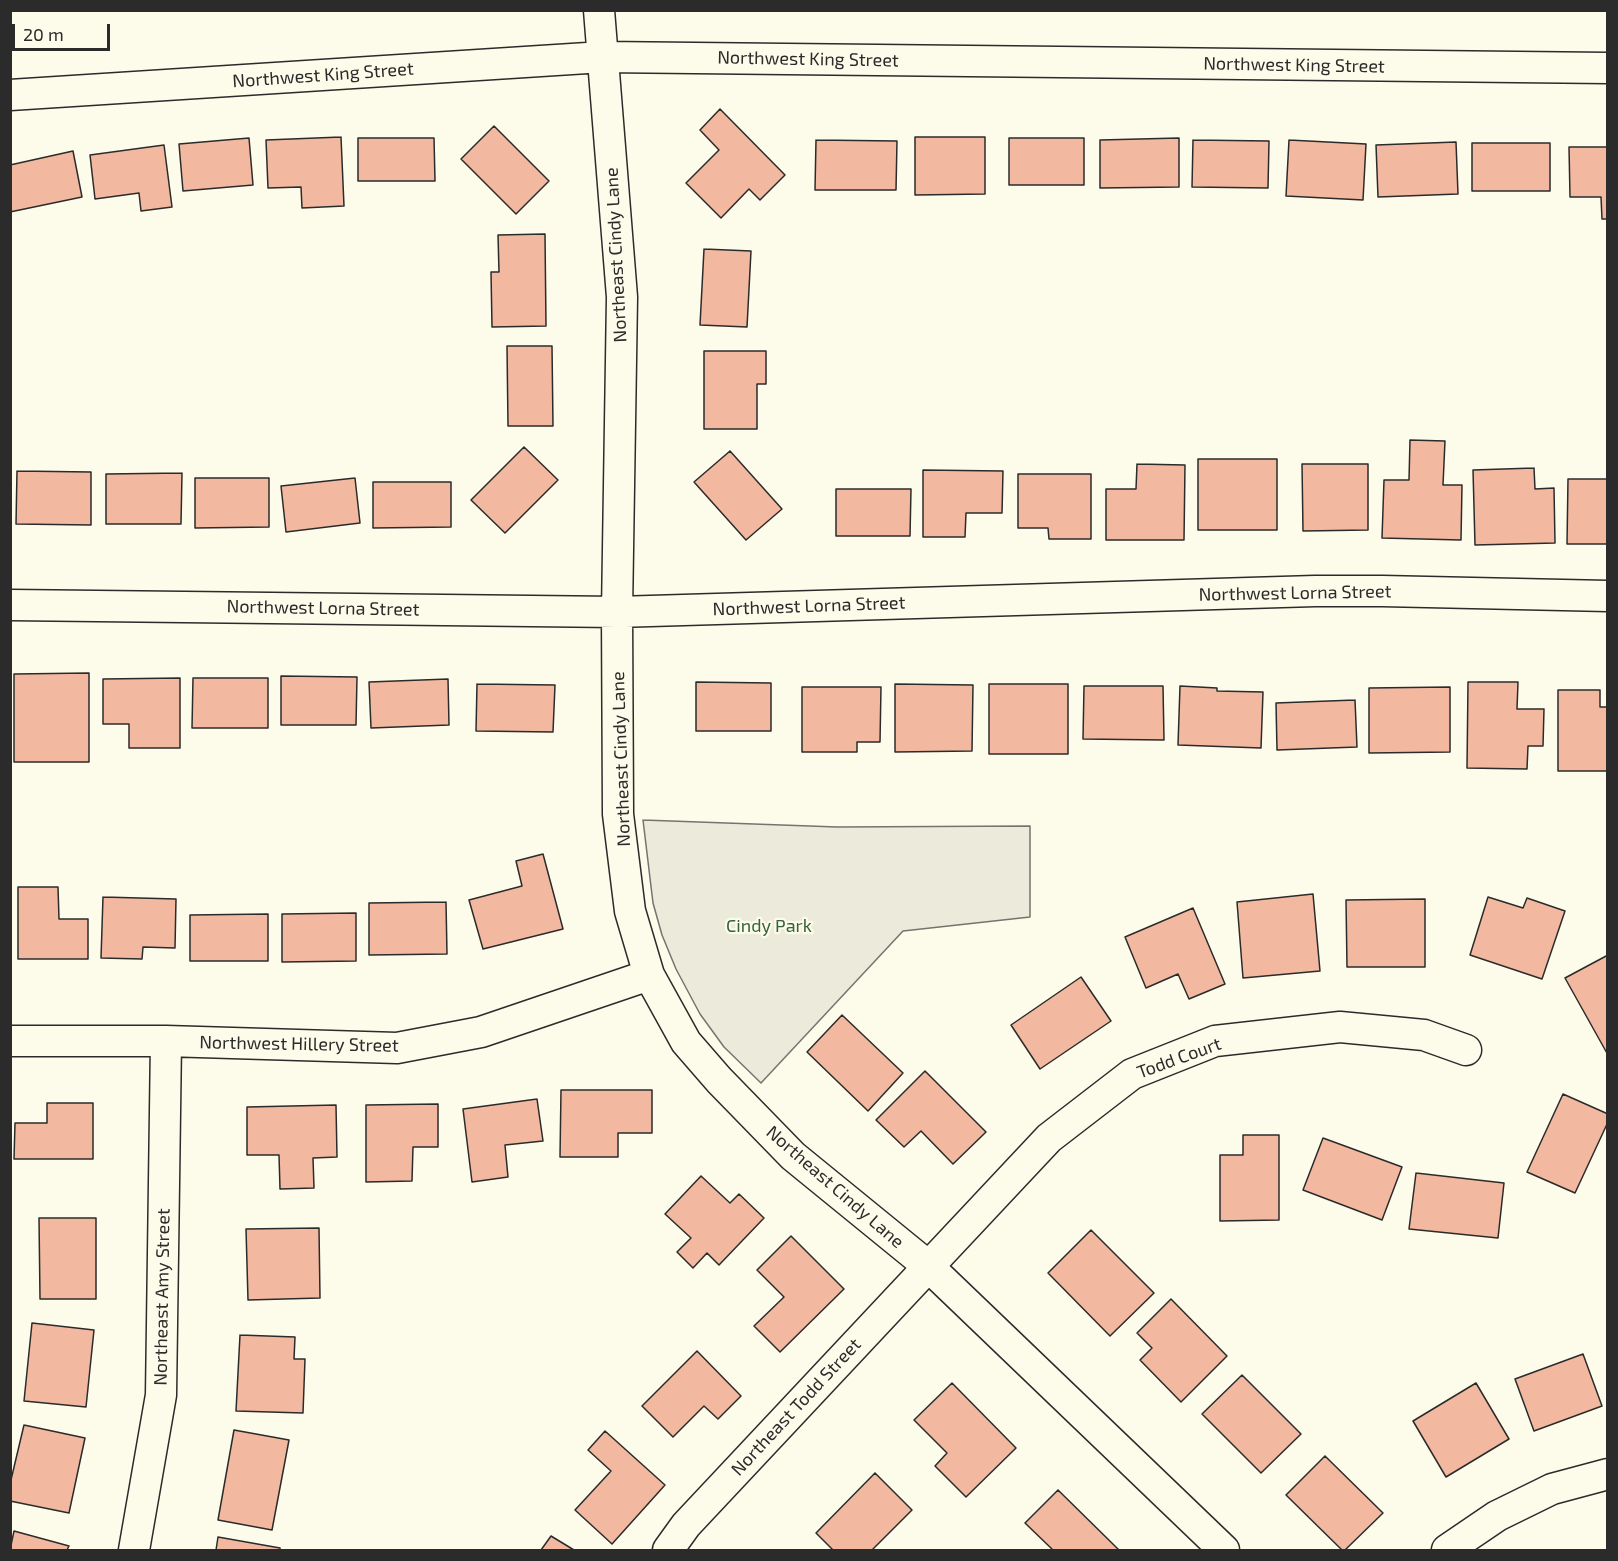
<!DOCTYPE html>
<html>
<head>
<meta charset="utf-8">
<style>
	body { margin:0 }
	#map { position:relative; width:1618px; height:1561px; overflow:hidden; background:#fdfbea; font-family:"Exo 2",sans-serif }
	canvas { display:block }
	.frame { position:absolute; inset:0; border:12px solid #2b2b2b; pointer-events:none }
	.scale { position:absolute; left:12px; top:24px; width:98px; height:27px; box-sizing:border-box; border:3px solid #2b2b2b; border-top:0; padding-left:8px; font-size:18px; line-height:21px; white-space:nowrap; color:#2b2b2b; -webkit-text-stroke:4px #fdfbea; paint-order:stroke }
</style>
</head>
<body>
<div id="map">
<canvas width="1618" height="1561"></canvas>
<div class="frame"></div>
<div class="scale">20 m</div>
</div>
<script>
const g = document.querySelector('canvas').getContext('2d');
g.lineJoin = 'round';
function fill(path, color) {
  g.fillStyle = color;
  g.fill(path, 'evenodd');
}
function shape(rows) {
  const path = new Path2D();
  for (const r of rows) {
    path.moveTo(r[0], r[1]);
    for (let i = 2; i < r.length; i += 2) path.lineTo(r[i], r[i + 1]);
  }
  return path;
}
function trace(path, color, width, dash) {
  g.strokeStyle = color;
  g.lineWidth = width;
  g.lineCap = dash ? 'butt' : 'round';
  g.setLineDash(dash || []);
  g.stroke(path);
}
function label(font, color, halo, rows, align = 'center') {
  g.font = font + ' "Exo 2",sans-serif';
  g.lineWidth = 4.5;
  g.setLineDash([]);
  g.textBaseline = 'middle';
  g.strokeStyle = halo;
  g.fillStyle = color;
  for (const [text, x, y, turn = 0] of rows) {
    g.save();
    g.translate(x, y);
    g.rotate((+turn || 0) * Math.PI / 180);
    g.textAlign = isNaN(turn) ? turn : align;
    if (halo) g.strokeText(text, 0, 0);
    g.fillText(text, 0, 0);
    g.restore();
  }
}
const green = shape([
	[643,820,837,827,1030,826,1030,917,903,931,761,1083,724,1047,700,1014,676,969,662,935,653,903,643,820]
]);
fill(green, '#ecebdb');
trace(green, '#74746e', 1.5);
const building = shape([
	[720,109,785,175,760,200,749,189,721,218,686,183,719,150,700,130,720,109],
	[494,126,549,181,516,214,461,159,494,126],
	[341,137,344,206,302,208,301,187,268,188,266,140,341,137],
	[915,137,985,137,985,194,915,195,915,137],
	[249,138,253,185,183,191,179,144,249,138],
	[358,138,434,138,435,181,358,181,358,138],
	[1009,138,1084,138,1084,185,1009,185,1009,138],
	[1179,138,1179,187,1100,188,1100,140,1179,138],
	[816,140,897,141,896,190,815,190,816,140],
	[1193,140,1269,141,1268,188,1192,187,1193,140],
	[1289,140,1366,144,1363,200,1286,196,1289,140],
	[1456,142,1458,194,1378,197,1376,145,1456,142],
	[1472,143,1550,143,1550,191,1472,191,1472,143],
	[164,145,172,207,141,211,139,193,95,199,90,155,164,145],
	[1569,147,1608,147,1608,219,1602,219,1601,197,1570,197,1569,147],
	[73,151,82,197,10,212,10,165,73,151],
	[545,234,546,326,492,327,491,272,499,272,498,235,545,234],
	[704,249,751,251,747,327,700,325,704,249],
	[507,346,552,346,553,426,508,426,507,346],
	[704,351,766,351,766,384,757,384,757,429,704,429,704,351],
	[1410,440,1445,441,1443,485,1462,485,1461,540,1382,538,1384,480,1409,480,1410,440],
	[524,447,558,480,505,533,471,500,524,447],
	[730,451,782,509,746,540,694,482,730,451],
	[1198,459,1277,459,1277,530,1198,530,1198,459],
	[1137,464,1185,465,1184,540,1106,540,1106,489,1136,489,1137,464],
	[1302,464,1368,464,1368,530,1303,531,1302,464],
	[1534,468,1535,489,1554,488,1555,543,1475,545,1473,470,1534,468],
	[923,470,1003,471,1002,513,966,513,965,537,923,537,923,470],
	[17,471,91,472,91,525,16,524,17,471],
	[182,473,181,524,106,524,106,474,182,473],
	[1018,474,1091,474,1091,539,1049,539,1048,528,1018,528,1018,474],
	[195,478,269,478,269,527,195,528,195,478],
	[355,478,360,523,286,532,281,486,355,478],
	[1568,479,1608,479,1608,544,1567,544,1568,479],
	[373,482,451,482,451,527,373,528,373,482],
	[836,489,911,489,910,536,836,536,836,489],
	[89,673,89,762,14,762,14,674,89,673],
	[281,676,357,677,356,725,281,725,281,676],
	[180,678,180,748,129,748,129,724,103,724,103,679,180,678],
	[193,678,268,678,268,728,192,728,193,678],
	[448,679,449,725,371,728,369,682,448,679],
	[696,682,771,683,771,731,696,731,696,682],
	[1468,682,1518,682,1517,709,1544,709,1543,746,1528,746,1527,769,1467,768,1468,682],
	[477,684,555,685,553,732,476,731,477,684],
	[895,684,973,685,972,751,895,752,895,684],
	[989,684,1068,684,1068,754,989,754,989,684],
	[1084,686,1163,686,1164,740,1083,739,1084,686],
	[1180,686,1217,688,1217,691,1263,692,1261,748,1178,745,1180,686],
	[802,687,881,687,880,742,857,742,857,752,802,752,802,687],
	[1450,687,1450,752,1369,753,1369,688,1450,687],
	[1558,690,1600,690,1600,707,1608,707,1608,771,1558,771,1558,690],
	[1355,700,1357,747,1277,750,1276,703,1355,700],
	[543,854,563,929,483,949,469,900,522,886,516,861,543,854],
	[18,887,58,887,59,919,88,919,88,959,18,959,18,887],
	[1313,894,1320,971,1243,978,1237,902,1313,894],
	[103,897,176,899,175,948,143,947,142,959,101,958,103,897],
	[1488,897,1523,908,1527,898,1565,911,1542,979,1470,955,1488,897],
	[1425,899,1425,967,1347,967,1346,900,1425,899],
	[446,902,447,954,369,955,369,903,446,902],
	[1193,908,1225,984,1189,999,1178,974,1146,988,1125,937,1193,908],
	[356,913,356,961,282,962,282,914,356,913],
	[268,914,268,961,190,961,190,915,268,914],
	[1608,955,1608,1055,1565,978,1608,955],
	[1081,977,1111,1021,1040,1069,1011,1025,1081,977],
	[842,1015,903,1073,868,1111,807,1052,842,1015],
	[925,1071,986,1132,953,1164,921,1131,904,1147,876,1120,925,1071],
	[561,1090,652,1090,652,1133,618,1133,618,1157,560,1157,561,1090],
	[1563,1094,1608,1114,1608,1122,1575,1193,1527,1172,1563,1094],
	[537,1099,543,1141,505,1145,508,1177,472,1182,463,1109,537,1099],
	[47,1103,93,1103,93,1159,14,1159,15,1123,47,1123,47,1103],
	[438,1104,438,1147,413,1147,412,1181,366,1182,366,1105,438,1104],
	[336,1105,337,1157,313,1158,314,1188,280,1189,279,1155,247,1155,247,1107,336,1105],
	[1243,1135,1279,1135,1279,1220,1220,1221,1220,1155,1243,1155,1243,1135],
	[1323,1138,1402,1167,1382,1220,1303,1190,1323,1138],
	[1416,1173,1504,1183,1498,1238,1409,1229,1416,1173],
	[701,1176,730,1203,739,1194,764,1218,719,1265,707,1253,693,1268,677,1252,691,1238,665,1214,701,1176],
	[39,1218,96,1218,96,1299,40,1299,39,1218],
	[319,1228,320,1298,248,1300,246,1229,319,1228],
	[1091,1230,1154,1293,1110,1336,1048,1273,1091,1230],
	[791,1236,844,1289,780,1352,754,1326,784,1297,757,1270,791,1236],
	[1171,1299,1227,1356,1181,1402,1140,1360,1152,1348,1137,1333,1171,1299],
	[32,1323,94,1330,86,1407,24,1401,32,1323],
	[240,1335,295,1337,294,1359,305,1359,303,1413,236,1411,240,1335],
	[697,1351,741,1396,718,1419,704,1406,673,1437,642,1406,697,1351],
	[1583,1354,1602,1406,1534,1431,1515,1379,1583,1354],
	[1242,1375,1301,1434,1261,1473,1202,1414,1242,1375],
	[952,1383,1016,1448,966,1497,935,1466,947,1453,914,1420,952,1383],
	[1476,1383,1509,1439,1446,1477,1413,1421,1476,1383],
	[24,1425,85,1438,69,1513,10,1501,10,1484,24,1425],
	[234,1430,289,1440,272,1530,218,1520,234,1430],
	[605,1431,665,1485,612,1544,575,1510,611,1471,588,1450,605,1431],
	[1325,1456,1383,1513,1345,1550,1342,1550,1286,1495,1325,1456],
	[875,1473,912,1510,872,1550,833,1550,816,1533,875,1473],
	[1058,1490,1119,1550,1053,1550,1025,1523,1058,1490],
	[14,1531,69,1546,67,1550,10,1550,14,1531],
	[551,1536,574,1550,541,1550,551,1536],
	[218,1537,280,1548,280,1550,216,1550,218,1537]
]);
fill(building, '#f2b8a0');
trace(building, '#2b2b2b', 1.5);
const minor = shape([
	[599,10,622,297,617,612,618,814,630,911,649,975,686,1042,719,1080,793,1156,928,1266,1224,1550],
	[10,95,603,57,1608,68],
	[10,605,617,612,1315,591,1382,591,1608,596],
	[10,1041,166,1041,397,1048,481,1032,649,975],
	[134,1550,161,1395,166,1041],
	[668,1550,686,1525,1049,1138,1132,1074,1215,1041,1340,1027,1424,1035,1466,1050],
	[1447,1550,1497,1516,1552,1489,1608,1474]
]);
trace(minor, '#2b2b2b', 33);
trace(minor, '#fdfbea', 30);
label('18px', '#2b2b2b', '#fdfbea', [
	["Northwest King Street",808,59,1],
	["Northwest King Street",1294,65,1],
	["Northwest King Street",323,75,-4],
	["Northeast Cindy Lane",616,255,-93],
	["Northwest Lorna Street",1295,593,-1],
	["Northwest Lorna Street",809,606,-2],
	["Northwest Lorna Street",323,608,1],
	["Northeast Cindy Lane",621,759,-92],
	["Northwest Hillery Street",299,1044,1],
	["Todd Court",1179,1058,-20],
	["Northeast Cindy Lane",835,1187,41],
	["Northeast Amy Street",162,1297,-89],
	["Northeast Todd Street",796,1407,-47]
]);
label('18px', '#34623c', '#fdfbea', [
	["Cindy Park",769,926]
]);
</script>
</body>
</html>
